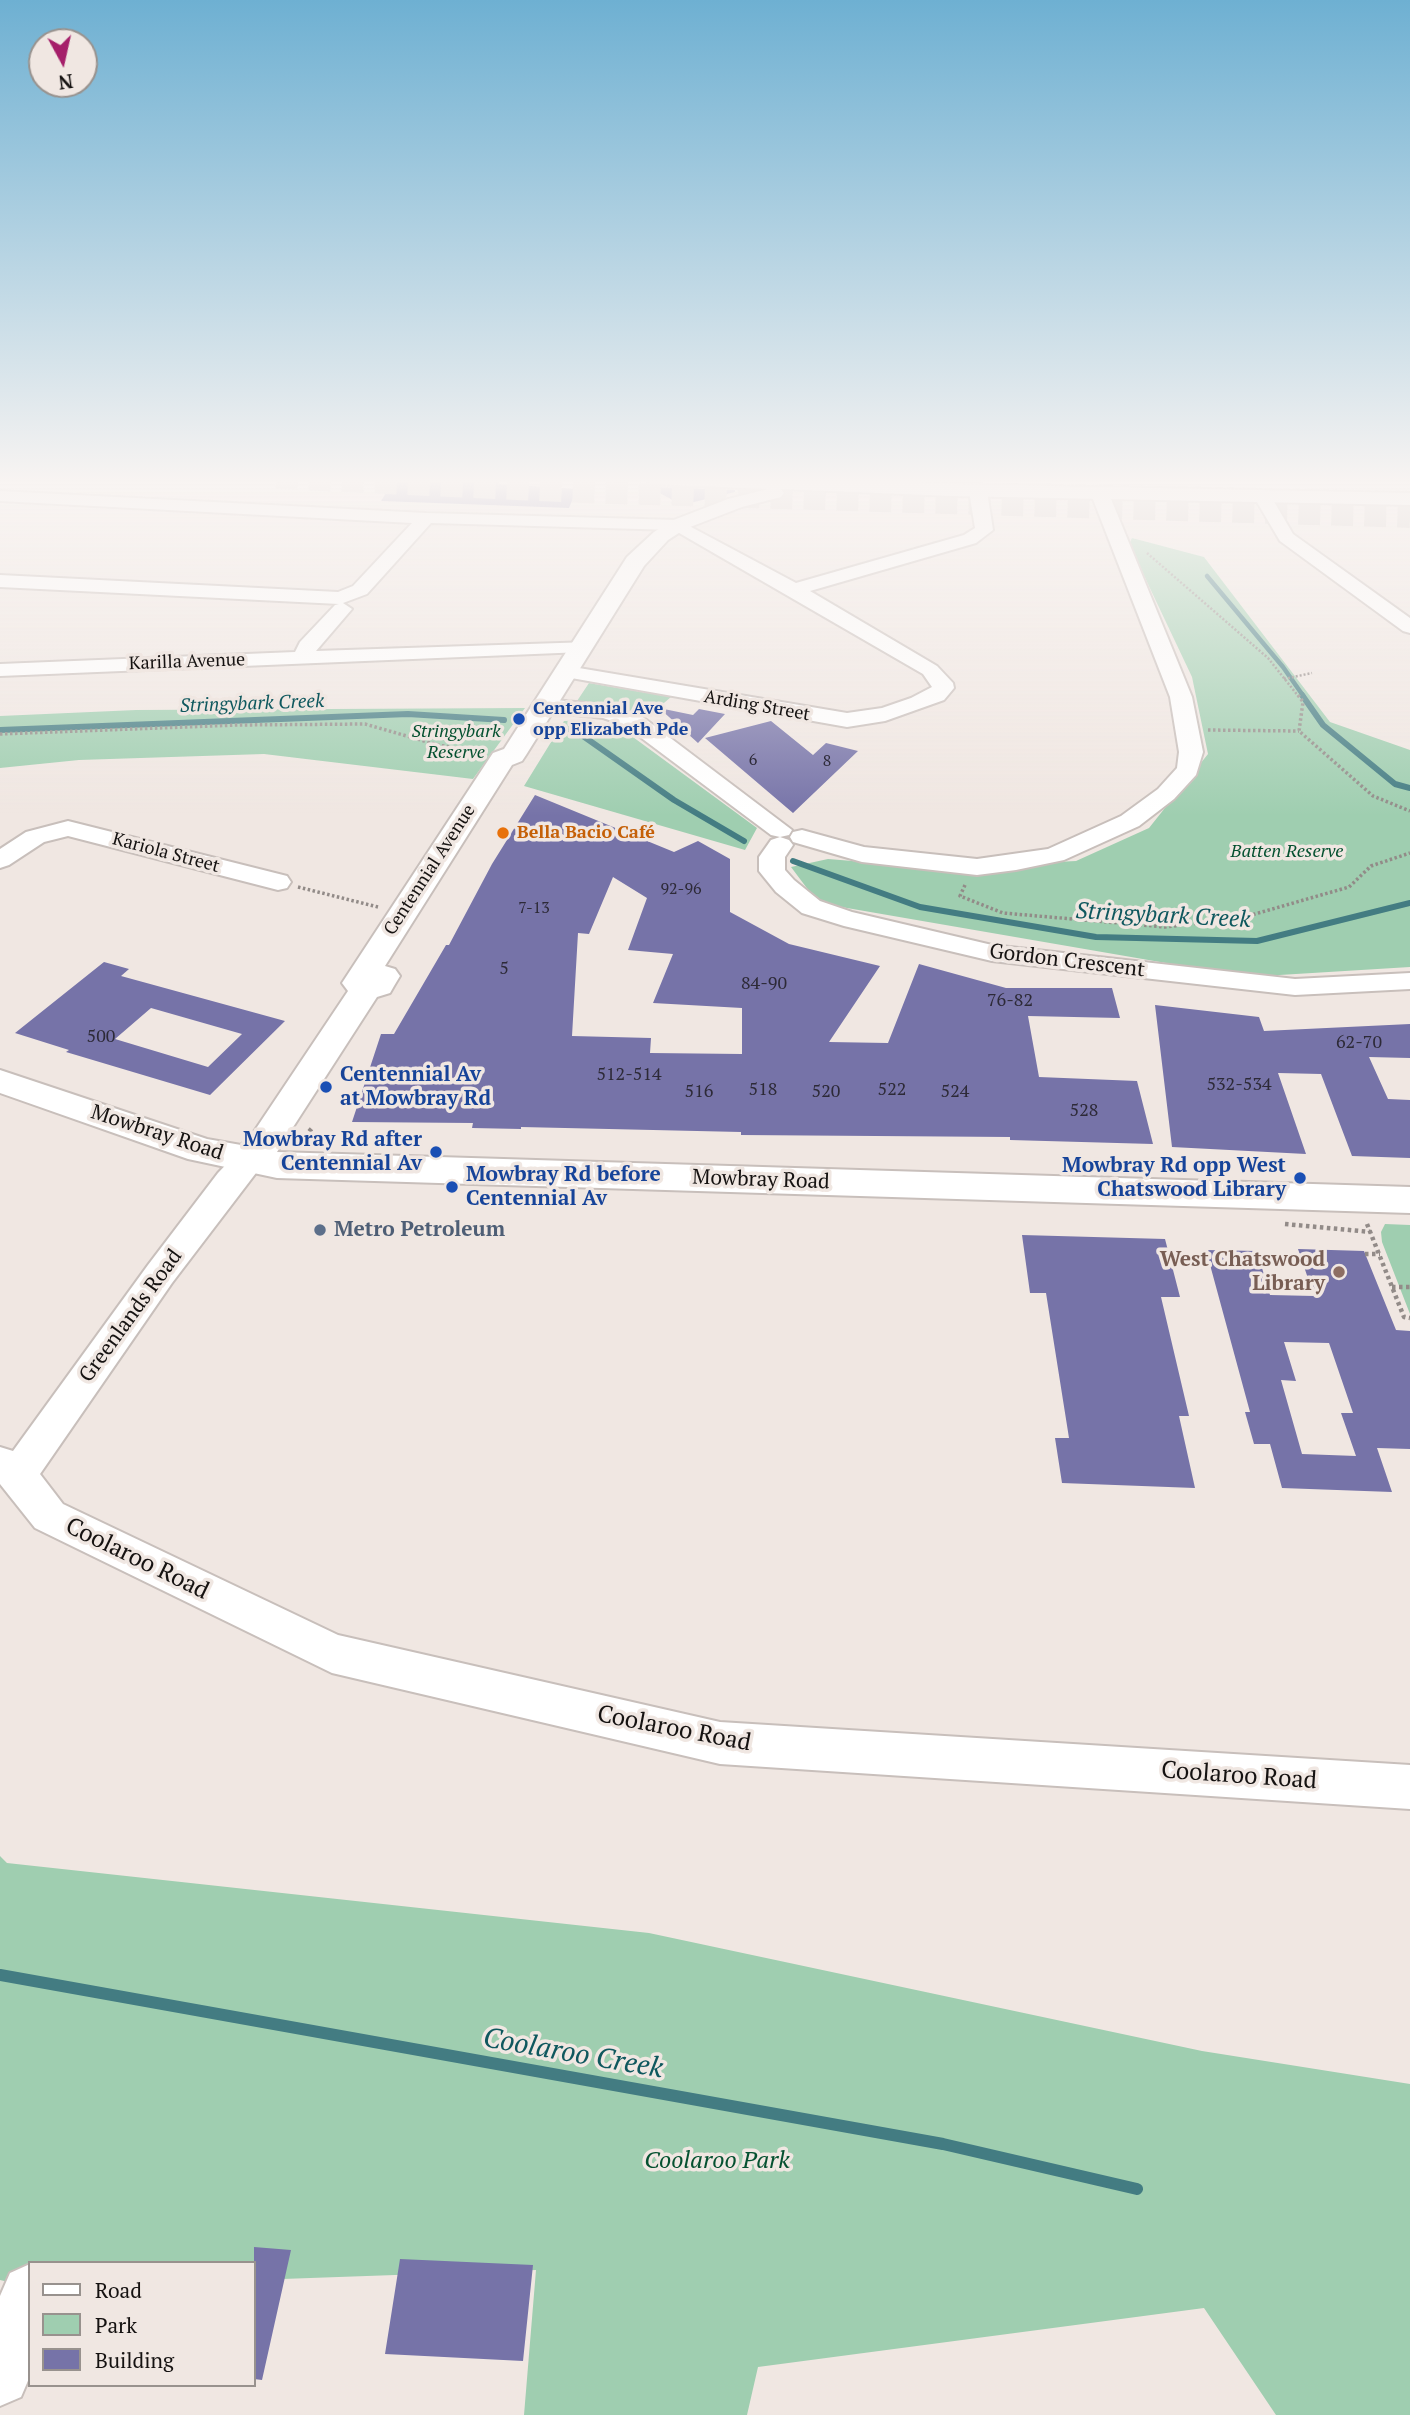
<!DOCTYPE html>
<html>
<head>
<meta charset="utf-8">
<style>
	body { margin:0 }
	#map { position:relative; width:1410px; height:2415px; overflow:hidden; background:#f0e7e2; font-family:"PT Serif",serif }
	canvas { display:block }
	.legend { position:absolute; left:28px; top:2261px; width:228px; height:126px; box-sizing:border-box; background:#f0e7e2; border:2px solid #98928e; margin:0; padding:9px 12px; list-style:none; font-size:21px; color:#151211 }
	.legend li { display:flex; align-items:center; gap:14px; height:35px }
	.legend b { width:35px; border:2px solid #98928e }
	.north { position:absolute; left:28px; top:28px; width:70px; height:70px; box-sizing:border-box; background:#f0e7e2; border:2px solid #98928e; border-radius:50%; rotate:172deg; font-size:19px; font-weight:700; line-height:28px; text-align:center; color:#151211 }
	.north::after { content:''; display:block; margin:auto; width:24px; height:32px; background:#a51f6a; clip-path:polygon(50% 0,100% 100%,50% 72%,0 100%) }
</style>
</head>
<body>
<div id="map">
<canvas width="1410" height="2415"></canvas>
<ul class="legend">
<li><b style="height:9px;background:#fff"></b>Road</li>
<li><b style="height:19px;background:#9fceb0"></b>Park</li>
<li><b style="height:19px;background:#7673a8"></b>Building</li>
</ul>
<div class="north">N</div>
</div>
<script>
const g = document.querySelector('canvas').getContext('2d');
g.lineJoin = 'round';
function fill(path, color) {
  g.fillStyle = color;
  g.fill(path, 'evenodd');
}
function shape(rows) {
  const path = new Path2D();
  for (const r of rows) {
    path.moveTo(r[0], r[1]);
    for (let i = 2; i < r.length; i += 2) path.lineTo(r[i], r[i + 1]);
  }
  return path;
}
function trace(path, color, width, dash) {
  g.strokeStyle = color;
  g.lineWidth = width;
  g.lineCap = dash ? 'butt' : 'round';
  g.setLineDash(dash || []);
  g.stroke(path);
}
function label(font, color, halo, rows, align = 'center') {
  g.font = font + ' "PT Serif",serif';
  g.lineWidth = 7;
  g.setLineDash([]);
  g.textBaseline = 'middle';
  g.strokeStyle = halo;
  g.fillStyle = color;
  for (const [text, x, y, turn = 0] of rows) {
    g.save();
    g.translate(x, y);
    g.rotate((+turn || 0) * Math.PI / 180);
    g.textAlign = isNaN(turn) ? turn : align;
    if (halo) g.strokeText(text, 0, 0);
    g.fillText(text, 0, 0);
    g.restore();
  }
}
fill(shape([
	[1132,538,1204,557,1330,722,1410,750,1410,967,1247,977,818,903,791,867,828,859,939,868,1076,861,1149,828,1208,754,1192,677,1129,544],
	[589,683,671,697,651,714,575,704],
	[525,708,473,779,264,754,79,760,0,768,0,716,136,710],
	[583,720,622,729,757,828,745,850,524,786,564,721],
	[1385,1224,1410,1225,1410,1314,1382,1242,1381,1232],
	[0,1856,7,1863,649,1933,1202,2051,1410,2084,1410,2415,1276,2415,1204,2308,758,2367,747,2415,524,2415,536,2270,254,2280,254,2263,30,2263,30,2287,0,2280]
]), '#9fceb0');
trace(shape([
	[1207,576,1283,667,1304,697]
]), '#437c82', 4.5);
trace(shape([
	[1302,695,1323,725,1395,784,1410,788],
	[559,729,583,736,674,800,744,841],
	[0,730,408,714,504,720],
	[793,861,920,907,1096,937,1257,941,1410,903]
]), '#437c82', 6);
trace(shape([
	[0,1975,943,2144,1137,2189]
]), '#437c82', 12);
fill(shape([
	[394,480,499,481,498,484,577,489,569,508,381,501],
	[639,482,653,487,735,490,735,492,682,505],
	[659,708,693,715,699,709,725,714,698,743],
	[771,721,813,755,826,743,858,751,793,813,705,738],
	[535,795,674,852,698,841,730,859,730,912,789,944,880,966,829,1042,888,1043,919,964,1006,988,1112,988,1120,1018,1028,1016,1039,1077,1137,1081,1153,1144,1010,1140,1010,1137,741,1135,741,1132,521,1127,521,1129,472,1128,473,1123,352,1122,381,1034,394,1034,446,945,449,945,492,864],
	[613,877,647,898,628,950,673,954,653,1003,742,1008,742,1054,650,1053,651,1038,572,1036,578,933,589,934],
	[104,962,129,969,121,976,285,1021,210,1095,66,1052,69,1050,15,1033],
	[151,1008,242,1034,208,1067,115,1039],
	[1155,1005,1259,1017,1264,1031,1410,1024,1410,1058,1369,1057,1388,1099,1410,1100,1410,1158,1352,1156,1321,1074,1278,1073,1306,1154,1172,1147],
	[1022,1235,1165,1239,1180,1297,1161,1297,1189,1416,1179,1416,1195,1488,1062,1483,1055,1438,1069,1438,1046,1293,1030,1293],
	[1298,1249,1364,1251,1396,1330,1410,1331,1410,1449,1377,1448,1392,1492,1282,1488,1270,1444,1254,1444,1245,1412,1250,1412,1206,1250,1257,1251,1270,1295,1314,1296],
	[1284,1342,1329,1343,1353,1413,1341,1413,1356,1456,1302,1454,1281,1380,1296,1381],
	[254,2247,291,2250,262,2380,254,2379],
	[400,2259,533,2265,523,2361,385,2354]
]), '#7673a8');
trace(shape([
	[276,478,581,492,1410,517]
]), '#cfc7c3', 22, [22, 11]);
const minor = shape([
	[978,486,987,491,993,530,976,543,810,591,937,666,953,683,954,688,944,700,885,721,847,727,560,676,556,672,560,668,567,666,847,713,882,708,911,698,932,687,923,674,674,530,431,523,367,594,343,603,352,609,316,651,590,642,593,646,590,650,583,652,0,676,0,664,295,652,300,642,335,605,339,604,0,587,0,575,338,592,353,586,412,523,0,501,0,491,426,513,678,520,796,583,964,535,975,528,969,491,978,486],
	[1100,489,1109,494,1192,697,1203,752,1196,775,1174,799,1139,826,1064,860,1016,870,977,875,862,862,793,842,790,837,793,832,802,830,864,847,977,859,1048,849,1121,816,1158,789,1177,768,1179,752,1170,697,1091,494,1100,489],
	[1263,492,1269,493,1293,534,1410,618,1410,633,1403,631,1280,541,1254,497,1263,492],
	[546,699,605,705,640,715,792,830,789,835,780,837,771,835,624,725,603,718,538,711,535,706,538,701,546,699],
	[68,821,287,876,291,882,287,888,278,890,68,836,44,842,9,865,0,868,0,849,26,832,68,821],
	[780,837,789,840,793,845,785,857,785,870,794,880,820,901,852,912,992,945,1295,979,1410,973,1410,989,1295,995,992,961,844,926,802,913,776,892,763,876,759,871,759,857,771,840,780,837],
	[248,1150,259,1153,264,1161,259,1169,172,1283,40,1474,63,1504,338,1635,720,1722,1410,1765,1410,1809,720,1764,332,1673,35,1528,0,1484,0,1447,13,1451,148,1265,218,1173,237,1153,248,1150],
	[30,2264,30,2376,21,2397,0,2406,0,2296,10,2273,30,2264]
]);
const major = shape([
	[643,478,804,478,951,484,1410,493,1410,505,951,496,781,489,784,493,781,497,742,507,685,529,668,540,644,566,526,755,522,761,512,765,385,966,395,969,400,976,394,986,390,993,377,997,277,1152,1410,1187,1410,1213,277,1178,188,1159,0,1093,0,1070,207,1139,241,1145,255,1130,348,991,342,983,489,759,493,753,504,749,627,557,654,532,671,521,728,499,768,489,653,484,643,478]
]);
trace(minor, '#c8bfbb', 4);
trace(major, '#c8bfbb', 4);
trace(shape([
	[1147,553,1268,658,1299,697],
	[1284,679,1312,673]
]), '#928b88', 2.5, [2, 2]);
trace(shape([
	[1298,695,1303,702,1299,731,1373,796,1410,811],
	[1208,730,1299,731],
	[0,734,238,725,365,724,438,745,478,752],
	[965,885,960,896,1003,913,1165,927,1241,918,1349,887,1371,866,1410,853],
	[298,887,378,907]
]), '#928b88', 3.5, [2.5, 2.5]);
trace(shape([
	[300,1142,313,1127],
	[1285,1224,1371,1232],
	[1367,1224,1404,1317,1410,1318],
	[1365,1254,1380,1254],
	[1392,1287,1410,1287]
]), '#928b88', 4.5, [3.5, 3.5]);
fill(minor, '#fff');
fill(major, '#fff');
const sky = g.createLinearGradient(0, 0, 0, 816);
sky.addColorStop(0, '#6eb0d2');
sky.addColorStop(0.59, '#f8f4f2');
sky.addColorStop(1, '#f8f4f200');
g.fillStyle = sky;
g.fillRect(0, 0, 1410, 816);
for (const [x, y, r, color] of [
	[519,719,7,"#1a4fb4"],
	[503,833,7,"#e8710a"],
	[326,1087,7,"#1a4fb4"],
	[436,1152,7,"#1a4fb4"],
	[1300,1178,7,"#1a4fb4"],
	[452,1187,7,"#1a4fb4"],
	[320,1230,7,"#5c6f8a"],
	[1339,1272,7,"#8d6e63"]
]) {
  const dot = new Path2D();
  dot.arc(x, y, r, 0, 2 * Math.PI);
  g.fillStyle = color;
  g.fill(dot);
  trace(dot, '#f0e7e2', 2.5);
}
label('16px', '#2d2a37', null, [
	["6",753,760],
	["8",827,761],
	["92-96",681,889],
	["7-13",534,908]
]);
label('18px', '#151211', '#f0e7e2', [
	["Karilla Avenue",187,662,-2],
	["Arding Street",757,706,10],
	["Kariola Street",166,853,15],
	["Centennial Avenue",430,870,-57]
]);
label('bold 18px', '#164399', '#f0e7e2', [
	["Centennial Ave",533,709],
	["opp Elizabeth Pde",533,730]
], 'left');
label('italic 18px', '#055130', '#f0e7e2', [
	["Stringybark",456,732],
	["Reserve",456,753],
	["Batten Reserve",1287,852]
]);
label('bold 18px', '#c56008', '#f0e7e2', [
	["Bella Bacio Café",517,833]
], 'left');
label('18px', '#2d2a37', null, [
	["5",504,969],
	["84-90",764,984],
	["76-82",1010,1001],
	["500",101,1037],
	["62-70",1359,1043],
	["512-514",629,1075],
	["532-534",1239,1085],
	["518",763,1090],
	["522",892,1090],
	["516",699,1092],
	["520",826,1092],
	["524",955,1092],
	["528",1084,1111]
]);
label('italic 19px', '#0f585e', '#f0e7e2', [
	["Stringybark Creek",252,704,-2]
]);
label('21px', '#151211', '#f0e7e2', [
	["Gordon Crescent",1067,961,7],
	["Mowbray Road",157,1133,18],
	["Mowbray Road",761,1180,2],
	["Greenlands Road",131,1316,-54]
]);
label('bold 21px', '#164399', '#f0e7e2', [
	["Centennial Av",340,1075],
	["at Mowbray Rd",340,1099],
	["Mowbray Rd after",422,1140,"right"],
	["Centennial Av",422,1164,"right"],
	["Mowbray Rd opp West",1286,1166,"right"],
	["Chatswood Library",1286,1190,"right"],
	["Mowbray Rd before",466,1175],
	["Centennial Av",466,1199]
], 'left');
label('bold 21px', '#4e5e75', '#f0e7e2', [
	["Metro Petroleum",334,1230]
], 'left');
label('bold 21px', '#785e54', '#f0e7e2', [
	["West Chatswood",1325,1260],
	["Library",1325,1284]
], 'right');
label('italic 23px', '#0f585e', '#f0e7e2', [
	["Stringybark Creek",1163,916,3]
]);
label('24px', '#151211', '#f0e7e2', [
	["Coolaroo Road",137,1559,26],
	["Coolaroo Road",674,1729,11],
	["Coolaroo Road",1239,1776,4]
]);
label('italic 24px', '#055130', '#f0e7e2', [
	["Coolaroo Park",717,2161]
]);
label('italic 28px', '#0f585e', '#f0e7e2', [
	["Coolaroo Creek",573,2054,10]
]);
</script>
</body>
</html>
